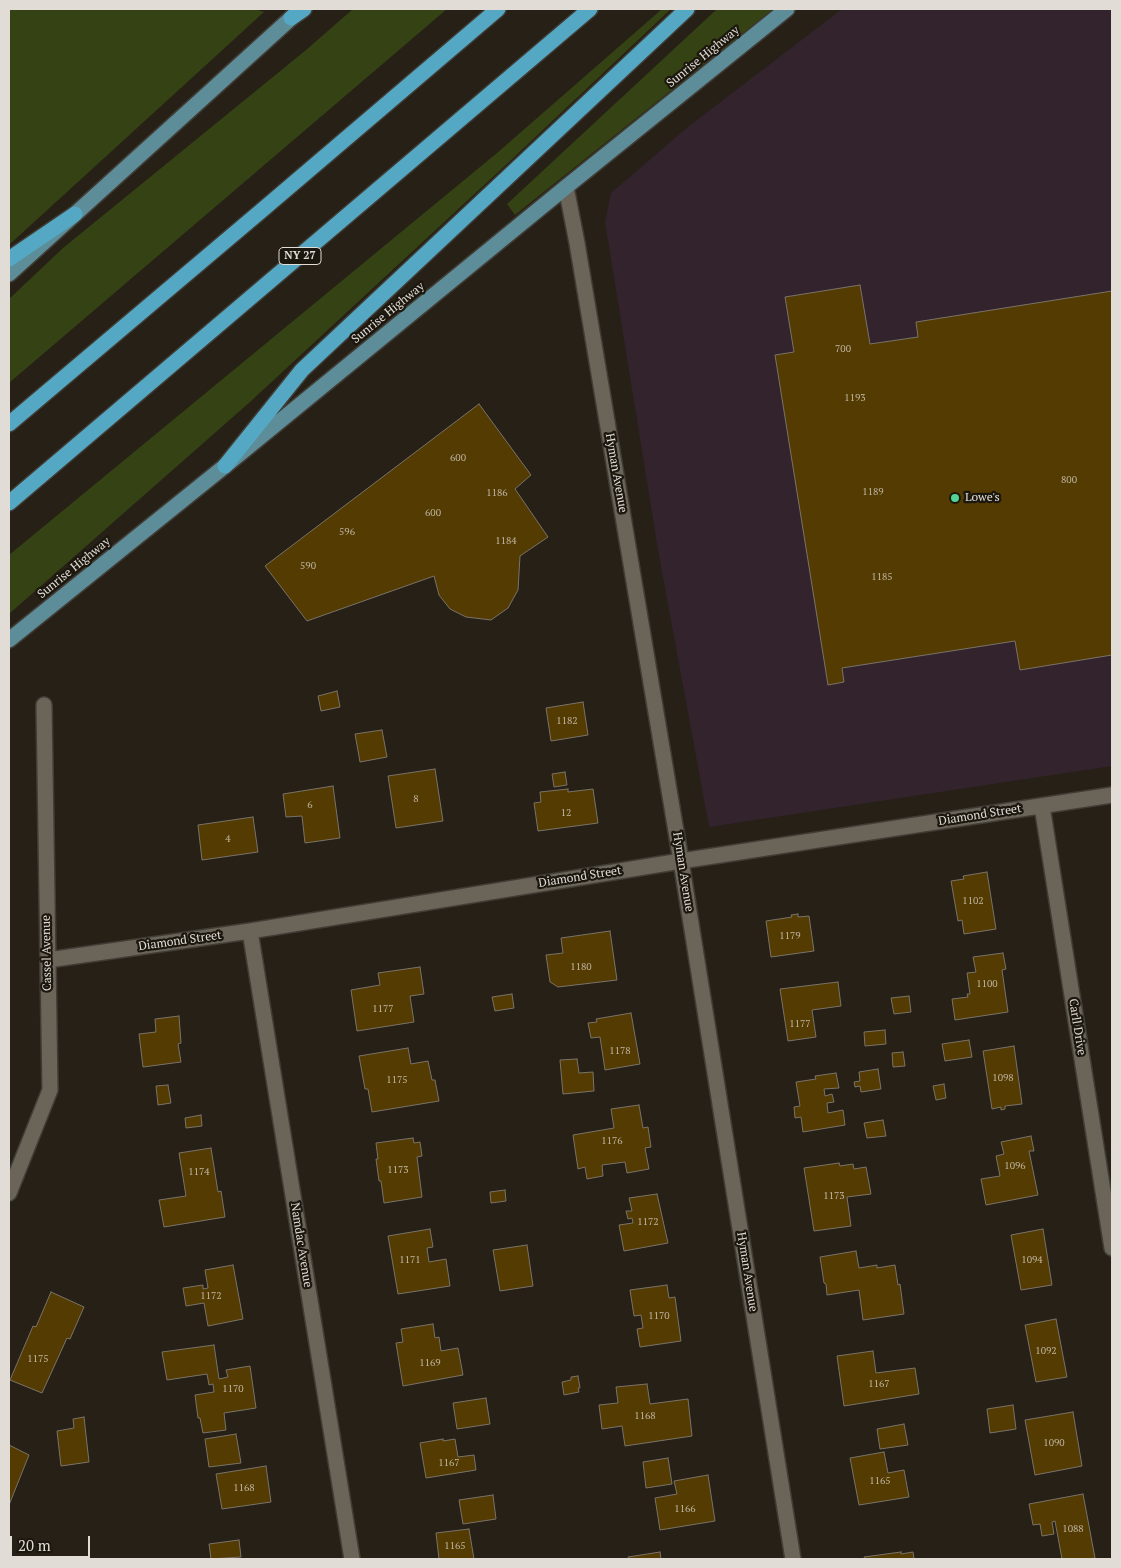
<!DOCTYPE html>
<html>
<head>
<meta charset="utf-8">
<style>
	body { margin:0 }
	#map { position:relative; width:1121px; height:1568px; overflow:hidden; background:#262017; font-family:"PT Serif",serif }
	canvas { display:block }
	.frame { position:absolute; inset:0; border:10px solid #e1ddd6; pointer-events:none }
	.scale { position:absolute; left:10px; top:1536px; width:80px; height:22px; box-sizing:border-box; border:2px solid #e1ddd6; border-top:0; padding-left:6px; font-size:15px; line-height:18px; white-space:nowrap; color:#e1ddd6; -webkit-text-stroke:4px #1c170e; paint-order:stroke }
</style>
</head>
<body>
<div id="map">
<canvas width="1121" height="1568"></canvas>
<div class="frame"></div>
<div class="scale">20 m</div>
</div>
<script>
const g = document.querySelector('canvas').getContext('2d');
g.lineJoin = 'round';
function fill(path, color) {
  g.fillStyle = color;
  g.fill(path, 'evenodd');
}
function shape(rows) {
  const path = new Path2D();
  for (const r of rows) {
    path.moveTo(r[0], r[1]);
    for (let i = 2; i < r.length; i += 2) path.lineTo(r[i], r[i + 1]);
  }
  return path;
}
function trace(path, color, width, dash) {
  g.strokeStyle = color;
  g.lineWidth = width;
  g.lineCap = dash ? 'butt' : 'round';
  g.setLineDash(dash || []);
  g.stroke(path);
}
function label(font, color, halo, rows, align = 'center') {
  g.font = font + ' "PT Serif",serif';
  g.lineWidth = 4.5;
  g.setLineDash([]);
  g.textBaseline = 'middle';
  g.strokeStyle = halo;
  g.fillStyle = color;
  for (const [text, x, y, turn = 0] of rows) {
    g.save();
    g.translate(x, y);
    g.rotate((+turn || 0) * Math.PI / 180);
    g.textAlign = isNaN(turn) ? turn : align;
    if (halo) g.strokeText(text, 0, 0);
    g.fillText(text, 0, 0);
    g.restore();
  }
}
fill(shape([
	[842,9,1112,9,1112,766,709,827,658,550,605,222,611,193,689,126]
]), '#33232d');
fill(shape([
	[9,9,255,9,264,12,9,245],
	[353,9,447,9,9,383,9,299,63,248,306,50],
	[662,9,671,9,508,163,250,402,9,614,9,555,497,153],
	[717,9,773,9,515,215,507,204]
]), '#344214');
const building = shape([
	[860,285,870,344,918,337,916,322,1112,291,1112,655,1020,670,1015,641,842,668,844,682,828,685,775,355,794,352,785,297,860,285],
	[479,404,531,475,515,489,548,537,520,556,518,590,508,608,491,620,466,617,450,609,439,595,434,576,307,621,265,566,479,404],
	[337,691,340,707,321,711,318,696,337,691],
	[583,702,588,735,551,741,546,708,583,702],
	[382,730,387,757,360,762,355,734,382,730],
	[435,769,443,821,396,828,388,776,435,769],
	[565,772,567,785,554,787,552,774,565,772],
	[333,786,340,838,305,843,302,816,286,817,283,794,333,786],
	[568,789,568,792,593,789,598,823,538,831,534,803,541,802,540,792,568,789],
	[253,817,258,852,202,860,198,825,253,817],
	[987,872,996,929,964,934,962,920,958,921,951,881,964,879,963,876,987,872],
	[798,914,798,917,809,916,814,951,771,957,766,921,792,917,791,915,798,914],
	[610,931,617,980,558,987,550,982,546,955,563,953,561,938,610,931],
	[1003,953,1006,969,1002,970,1008,1012,955,1020,952,999,968,997,967,994,970,994,967,973,976,972,973,957,1003,953],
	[420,967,424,994,410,996,414,1022,357,1031,351,990,380,985,378,973,420,967],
	[838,982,841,1006,812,1010,816,1037,788,1041,780,989,838,982],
	[512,994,514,1008,495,1011,492,997,512,994],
	[909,996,911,1012,894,1014,891,998,909,996],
	[631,1013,640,1064,605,1070,600,1037,591,1038,588,1023,597,1022,596,1019,631,1013],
	[179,1016,181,1043,178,1044,181,1062,143,1067,139,1034,156,1032,155,1019,179,1016],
	[885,1030,886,1044,865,1046,864,1032,885,1030],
	[969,1040,972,1057,945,1061,942,1044,969,1040],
	[1014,1046,1022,1104,1005,1106,1005,1109,1001,1110,1001,1107,992,1109,983,1051,1014,1046],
	[408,1048,411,1064,428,1061,432,1080,435,1080,439,1101,372,1112,368,1089,365,1089,359,1056,408,1048],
	[903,1052,905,1066,893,1067,892,1053,903,1052],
	[577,1059,579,1073,593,1072,594,1091,563,1094,560,1060,577,1059],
	[878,1069,881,1089,861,1092,860,1086,855,1087,854,1082,860,1081,859,1072,878,1069],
	[836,1073,839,1088,824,1089,825,1096,832,1094,834,1102,827,1103,828,1113,843,1110,845,1125,803,1132,801,1117,795,1118,794,1107,800,1106,796,1082,816,1079,815,1076,836,1073],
	[944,1084,946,1098,936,1100,933,1086,944,1084],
	[168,1085,171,1103,158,1105,156,1086,168,1085],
	[639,1105,643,1128,648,1127,651,1147,645,1148,649,1169,627,1173,625,1162,602,1165,603,1176,587,1179,585,1167,578,1169,573,1135,614,1128,611,1109,639,1105],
	[201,1115,202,1126,186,1128,185,1118,201,1115],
	[883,1120,886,1136,867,1138,864,1123,883,1120],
	[1031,1136,1034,1151,1029,1151,1038,1195,986,1205,981,1179,1000,1176,996,1156,1004,1154,1001,1142,1031,1136],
	[413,1138,414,1143,420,1142,422,1156,417,1157,422,1197,384,1203,381,1181,379,1181,376,1159,378,1159,376,1143,413,1138],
	[211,1148,218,1192,221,1191,225,1217,164,1227,159,1200,186,1196,179,1153,211,1148],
	[839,1163,840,1166,853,1164,854,1169,866,1167,871,1194,847,1197,851,1226,814,1231,804,1168,839,1163],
	[505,1190,506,1201,491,1203,490,1192,505,1190],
	[657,1194,668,1243,624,1251,619,1225,633,1223,632,1218,628,1219,626,1211,632,1211,629,1198,657,1194],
	[430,1229,433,1247,427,1248,429,1262,446,1259,450,1286,398,1294,388,1236,430,1229],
	[1043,1229,1052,1285,1021,1290,1011,1235,1043,1229],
	[527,1245,533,1286,500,1291,493,1250,527,1245],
	[856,1251,859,1268,877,1265,877,1268,895,1265,898,1285,900,1284,904,1314,863,1320,859,1290,827,1295,826,1284,824,1283,820,1257,856,1251],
	[233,1265,243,1319,208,1326,204,1303,186,1306,183,1288,203,1285,203,1289,208,1288,205,1270,233,1265],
	[667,1285,669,1298,675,1297,681,1341,640,1347,637,1329,643,1328,641,1315,634,1316,630,1290,667,1285],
	[51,1292,84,1307,70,1339,67,1338,42,1393,10,1380,33,1326,36,1327,51,1292],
	[1056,1319,1067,1377,1036,1382,1025,1325,1056,1319],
	[433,1324,435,1338,439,1337,441,1351,458,1348,463,1375,403,1386,396,1343,403,1342,401,1329,433,1324],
	[214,1345,219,1379,228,1377,226,1370,250,1366,256,1408,224,1413,226,1430,203,1433,200,1418,198,1418,195,1395,214,1392,213,1384,209,1385,207,1374,167,1380,162,1352,214,1345],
	[873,1351,876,1373,915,1368,919,1394,844,1406,837,1356,873,1351],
	[578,1376,580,1388,578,1388,579,1392,564,1395,562,1382,571,1380,571,1377,578,1376],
	[647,1384,650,1404,688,1399,692,1436,625,1446,622,1426,602,1429,599,1405,618,1403,616,1387,647,1384],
	[486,1398,490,1424,457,1429,453,1403,486,1398],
	[1013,1405,1016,1429,990,1433,987,1409,1013,1405],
	[1073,1412,1082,1466,1035,1475,1025,1420,1073,1412],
	[84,1417,89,1462,61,1466,57,1431,74,1428,73,1419,84,1417],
	[904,1424,908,1445,880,1449,877,1429,904,1424],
	[236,1434,241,1463,209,1467,205,1439,236,1434],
	[443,1439,443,1441,455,1439,458,1457,474,1455,476,1470,426,1478,420,1443,443,1439],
	[9,1445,29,1455,9,1505,9,1445],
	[884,1452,888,1473,904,1470,909,1497,859,1505,850,1458,884,1452],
	[668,1458,672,1484,646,1488,643,1462,668,1458],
	[266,1466,271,1502,222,1509,216,1474,266,1466],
	[708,1475,715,1521,660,1530,655,1498,677,1494,674,1481,708,1475],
	[1083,1494,1095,1558,1090,1559,1062,1559,1055,1521,1052,1522,1054,1534,1042,1536,1040,1524,1033,1525,1029,1504,1083,1494],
	[493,1495,496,1519,463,1524,459,1500,493,1495],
	[469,1529,474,1559,439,1559,436,1533,469,1529],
	[239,1540,241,1557,211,1559,209,1544,239,1540],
	[660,1552,661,1559,629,1559,628,1557,660,1552],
	[901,1552,901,1554,913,1552,914,1559,865,1559,864,1557,901,1552]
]);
fill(building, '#543b02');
trace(building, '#7a7368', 1);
const minor = shape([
	[566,187,577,243,681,861,793,1559],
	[1042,806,1112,1248],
	[250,931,352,1559],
	[48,960,250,931,681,861,1112,795],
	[9,1193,50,1090,44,705]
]);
const major = shape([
	[9,274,300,10],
	[9,640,225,466,566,187,787,9]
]);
const highway = shape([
	[291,18,304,9],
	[9,259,75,214],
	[9,424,261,211,498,9],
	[225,466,302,370,687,9],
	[9,503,590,9]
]);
trace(minor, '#413d36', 18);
trace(major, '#413d36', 18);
trace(highway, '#413d36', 18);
trace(minor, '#6a6459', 15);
trace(major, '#5d8d99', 15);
trace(highway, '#54a8c4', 15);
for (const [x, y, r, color] of [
	[955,498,5,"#53d396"]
]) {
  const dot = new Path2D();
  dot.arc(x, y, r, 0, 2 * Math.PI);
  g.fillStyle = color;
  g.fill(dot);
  trace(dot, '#1c170e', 2);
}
label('10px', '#beb4a1', null, [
	["700",843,349],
	["1193",855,398],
	["600",458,458],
	["800",1069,480],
	["1189",873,492],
	["1186",497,493],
	["600",433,513],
	["596",347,532],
	["1184",506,541],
	["590",308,566],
	["1185",882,577],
	["1182",567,721],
	["8",416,799],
	["6",310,805],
	["12",566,813],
	["4",228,839],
	["1102",973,901],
	["1179",790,936],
	["1180",581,967],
	["1100",987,984],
	["1177",383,1009],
	["1177",800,1024],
	["1178",620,1051],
	["1098",1003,1078],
	["1175",397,1080],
	["1176",612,1141],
	["1096",1015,1166],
	["1173",398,1170],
	["1174",199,1172],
	["1173",834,1196],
	["1172",648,1222],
	["1171",410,1260],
	["1094",1032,1260],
	["1172",211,1296],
	["1170",659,1316],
	["1092",1046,1351],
	["1175",38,1359],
	["1169",430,1363],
	["1167",879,1384],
	["1170",233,1389],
	["1168",645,1416],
	["1090",1054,1443],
	["1167",449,1463],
	["1165",880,1481],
	["1168",244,1488],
	["1166",685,1509],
	["1088",1073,1529],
	["1165",455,1546]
]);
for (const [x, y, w] of [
	[300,256,42]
]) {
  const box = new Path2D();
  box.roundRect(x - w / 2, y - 8.5, w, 17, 4);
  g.fillStyle = '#1c170e';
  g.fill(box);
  trace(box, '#e1ddd6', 1);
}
label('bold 11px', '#e1ddd6', null, [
	["NY 27",300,256]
]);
label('12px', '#e1ddd6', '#1c170e', [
	["Sunrise Highway",703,57,-39],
	["Sunrise Highway",388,313,-39],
	["Hyman Avenue",616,473,80],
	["Sunrise Highway",74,568,-39],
	["Diamond Street",980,815,-9],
	["Hyman Avenue",683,872,81],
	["Diamond Street",580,877,-9],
	["Diamond Street",180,941,-8],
	["Cassel Avenue",47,953,-91],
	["Carll Drive",1077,1027,81],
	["Namdac Avenue",301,1245,81],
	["Hyman Avenue",747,1272,81]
]);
label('12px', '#e1ddd6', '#1c170e', [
	["Lowe's",965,498]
], 'left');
</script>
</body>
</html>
